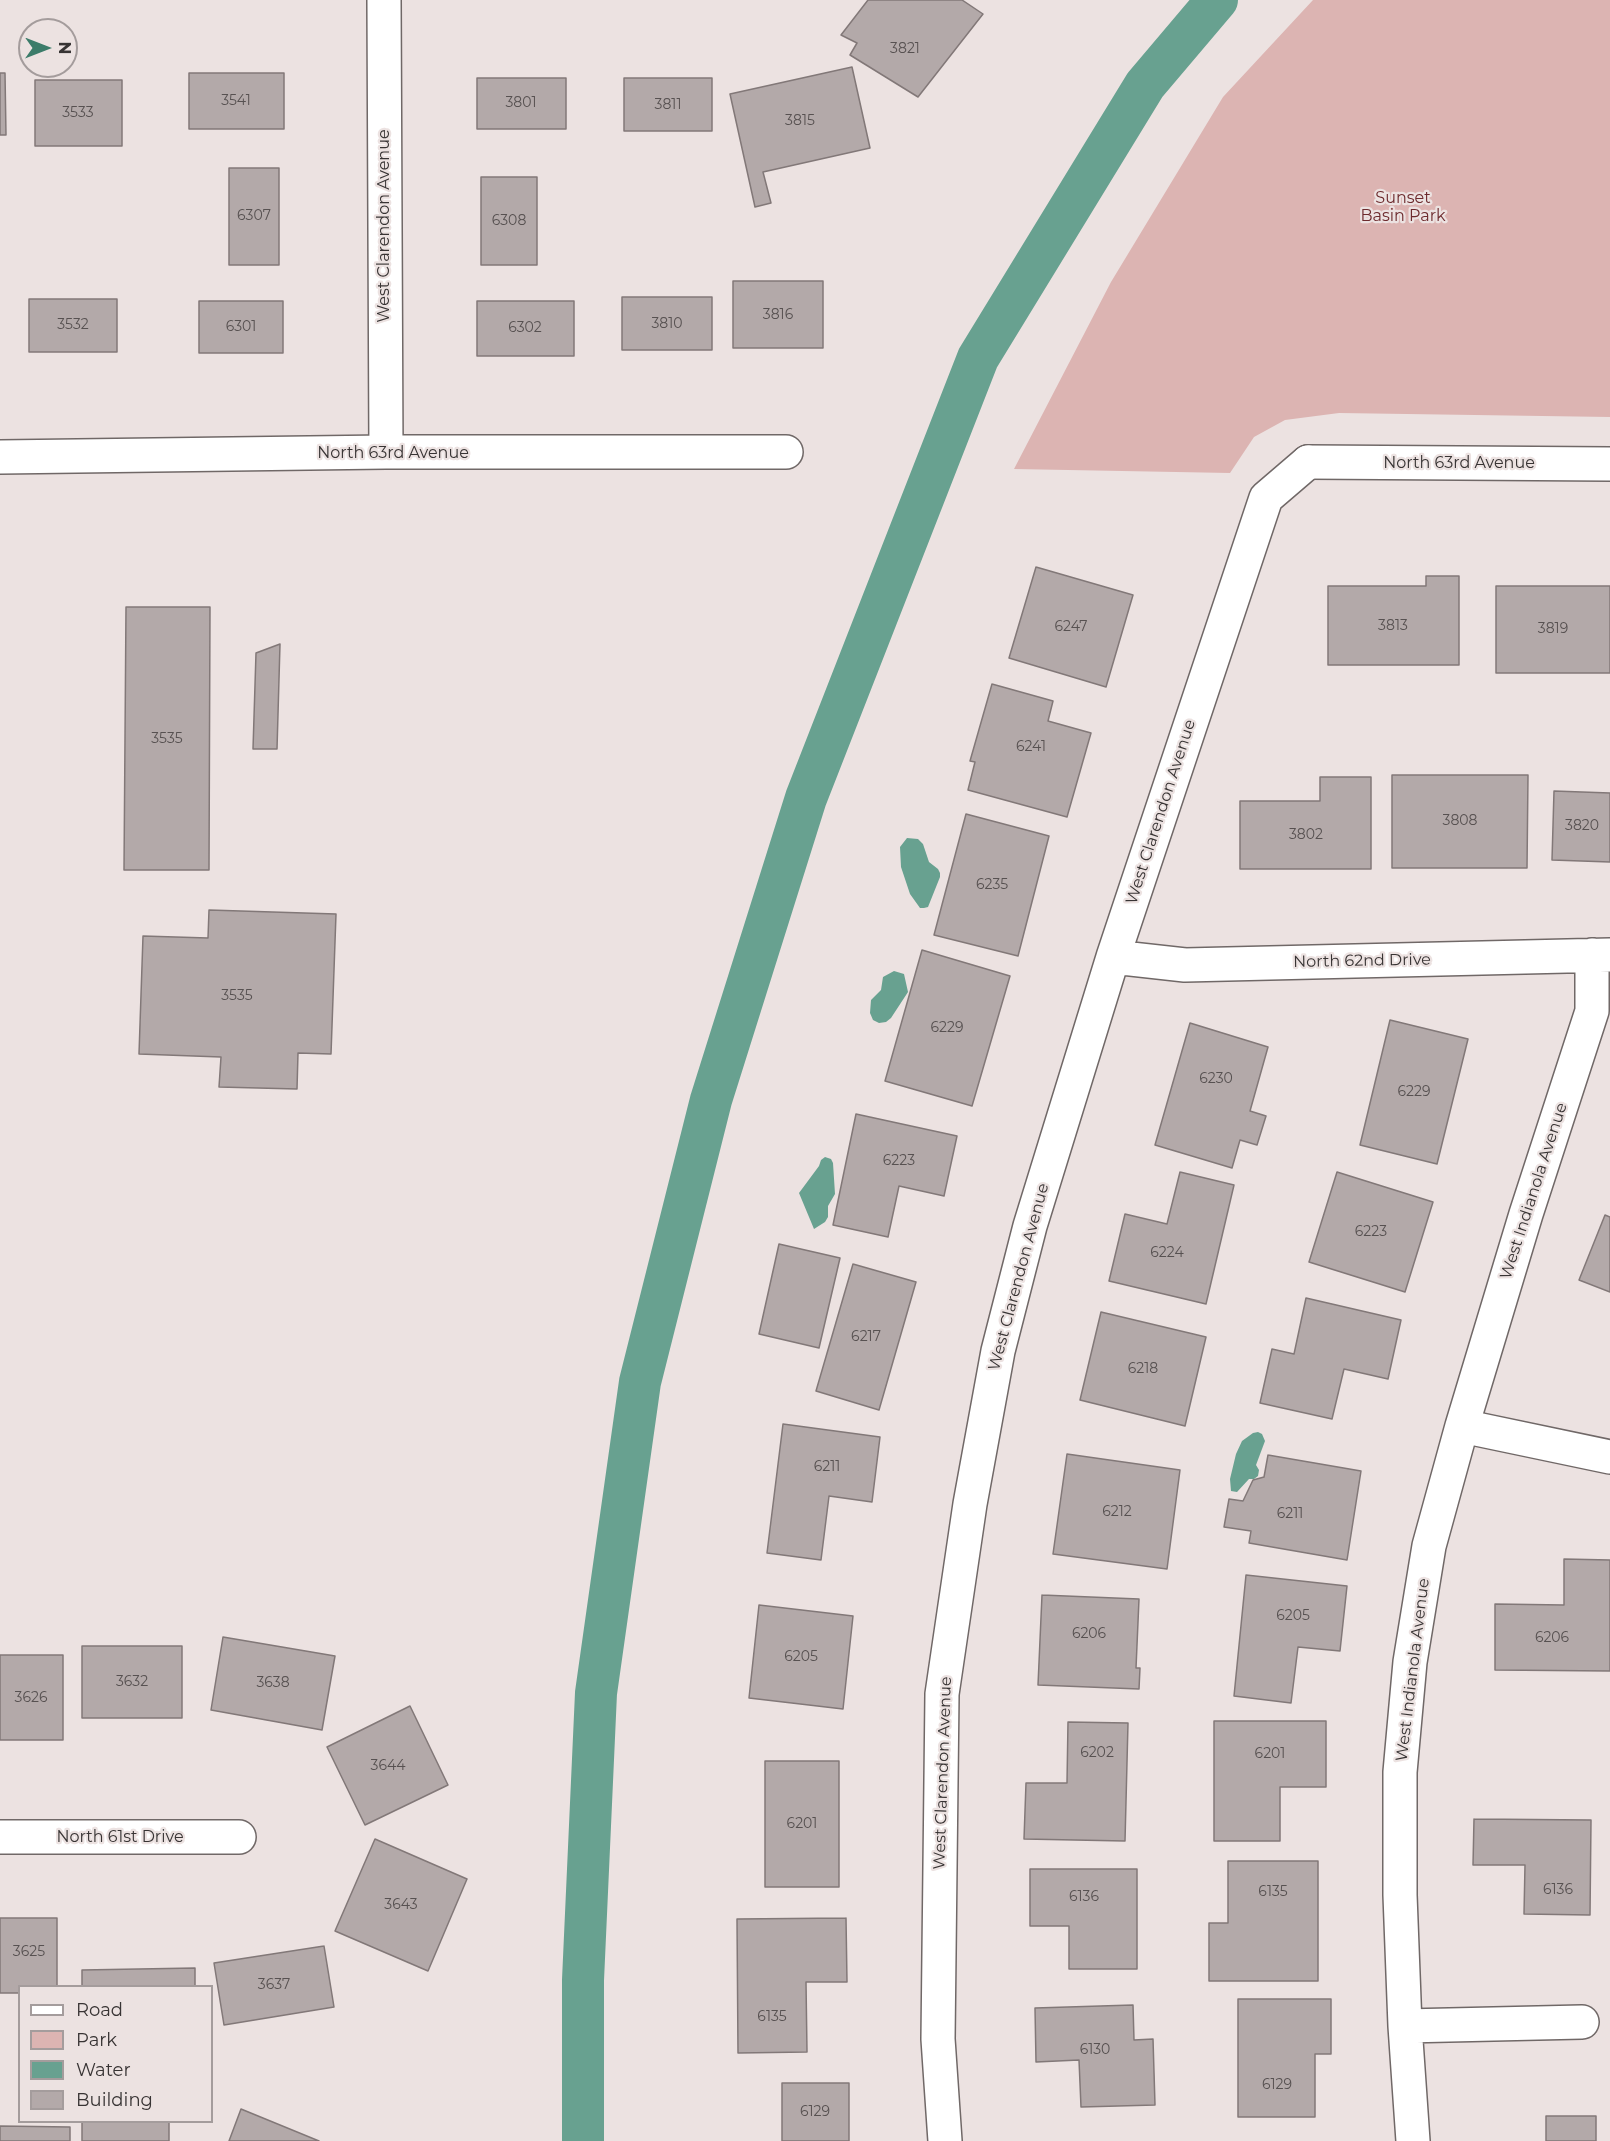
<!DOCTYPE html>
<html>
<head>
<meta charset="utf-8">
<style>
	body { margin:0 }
	#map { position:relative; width:1610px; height:2141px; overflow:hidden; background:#ece2e1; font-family:Montserrat,sans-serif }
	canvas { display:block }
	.legend { position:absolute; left:18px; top:1985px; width:195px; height:138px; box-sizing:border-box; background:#ece2e1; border:2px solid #a49c9c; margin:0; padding:8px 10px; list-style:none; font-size:18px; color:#383434 }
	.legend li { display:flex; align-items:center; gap:12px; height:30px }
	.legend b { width:30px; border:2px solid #a49c9c }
	.north { position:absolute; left:18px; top:18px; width:60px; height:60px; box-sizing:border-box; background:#ece2e1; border:2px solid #a49c9c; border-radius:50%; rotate:90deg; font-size:16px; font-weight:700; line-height:24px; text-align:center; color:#383434 }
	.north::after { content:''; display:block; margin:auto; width:21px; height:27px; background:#3c7c6a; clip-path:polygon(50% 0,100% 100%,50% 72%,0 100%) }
</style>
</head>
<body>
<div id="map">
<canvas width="1610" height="2141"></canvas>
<ul class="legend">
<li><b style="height:8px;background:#fff"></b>Road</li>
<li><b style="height:16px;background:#dcb4b2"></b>Park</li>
<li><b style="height:16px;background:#68a190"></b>Water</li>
<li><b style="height:16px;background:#b3a9a9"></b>Building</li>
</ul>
<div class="north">N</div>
</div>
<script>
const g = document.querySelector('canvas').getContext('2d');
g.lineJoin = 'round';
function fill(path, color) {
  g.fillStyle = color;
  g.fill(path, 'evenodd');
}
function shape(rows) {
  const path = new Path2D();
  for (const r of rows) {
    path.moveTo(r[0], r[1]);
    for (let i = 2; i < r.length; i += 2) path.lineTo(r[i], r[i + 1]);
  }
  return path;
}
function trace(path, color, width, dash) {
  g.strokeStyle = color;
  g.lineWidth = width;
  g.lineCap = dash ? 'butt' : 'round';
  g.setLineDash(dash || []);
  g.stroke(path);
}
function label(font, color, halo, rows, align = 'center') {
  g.font = font + ' Montserrat,sans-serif';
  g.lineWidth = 4.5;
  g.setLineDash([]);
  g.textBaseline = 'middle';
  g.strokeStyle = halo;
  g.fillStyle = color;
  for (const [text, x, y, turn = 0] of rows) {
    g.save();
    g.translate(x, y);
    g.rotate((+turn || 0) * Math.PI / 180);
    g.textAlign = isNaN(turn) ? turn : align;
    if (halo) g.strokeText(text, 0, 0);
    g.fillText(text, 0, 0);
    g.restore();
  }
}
fill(shape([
	[1313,0,1610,0,1610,417,1339,413,1285,420,1254,437,1230,473,1014,469,1111,282,1223,97]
]), '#dcb4b2');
fill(shape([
	[907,838,918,839,923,844,929,862,938,869,940,873,940,877,928,907,924,908,920,908,910,894,901,867,900,847],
	[894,971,904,974,908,992,891,1018,886,1022,879,1023,873,1020,870,1013,871,1000,881,990,883,977],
	[825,1157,831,1159,833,1163,835,1194,828,1206,828,1217,825,1222,814,1229,799,1193,819,1166,821,1160],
	[1258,1432,1262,1434,1265,1441,1256,1465,1259,1470,1258,1476,1254,1479,1249,1479,1237,1492,1231,1491,1230,1479,1236,1454,1242,1441,1253,1433]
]), '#68a190');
trace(shape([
	[583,2141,583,1980,596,1693,640,1382,711,1100,806,798,978,358,1145,85,1217,0]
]), '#68a190', 42);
const building = shape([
	[868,0,962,0,983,14,918,97,850,55,857,43,841,35,868,0],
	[852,67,870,148,763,172,771,203,755,207,730,94,852,67],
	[0,73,5,73,6,135,0,135,0,73],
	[189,73,284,73,284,129,189,129,189,73],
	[477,78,566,78,566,129,477,129,477,78],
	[624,78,712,78,712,131,624,131,624,78],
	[35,80,122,80,122,146,35,146,35,80],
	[229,168,279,168,279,265,229,265,229,168],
	[481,177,537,177,537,265,481,265,481,177],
	[733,281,823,281,823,348,733,348,733,281],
	[622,297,712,297,712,350,622,350,622,297],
	[29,299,117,299,117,352,29,352,29,299],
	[199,301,283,301,283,353,199,353,199,301],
	[477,301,574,301,574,356,477,356,477,301],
	[1036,567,1133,595,1106,687,1009,658,1036,567],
	[1426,576,1459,576,1459,665,1328,665,1328,586,1426,586,1426,576],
	[1496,586,1610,586,1610,673,1496,673,1496,586],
	[126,607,210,607,209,870,124,870,126,607],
	[280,644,277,749,253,749,256,653,280,644],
	[992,684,1053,701,1048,721,1091,733,1067,817,968,790,975,762,970,761,992,684],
	[1392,775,1528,775,1527,868,1392,868,1392,775],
	[1320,777,1371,777,1371,869,1240,869,1240,801,1320,801,1320,777],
	[1554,791,1610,793,1610,862,1552,860,1554,791],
	[966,814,1049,836,1018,956,934,935,966,814],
	[209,910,336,914,331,1054,298,1053,297,1089,219,1087,221,1057,139,1054,143,936,208,938,209,910],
	[922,950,1010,976,972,1106,885,1081,922,950],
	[1390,1020,1468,1039,1437,1164,1360,1145,1390,1020],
	[1190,1023,1268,1047,1250,1111,1266,1116,1257,1145,1240,1140,1232,1168,1155,1145,1190,1023],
	[856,1114,957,1136,944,1196,899,1186,888,1237,833,1225,856,1114],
	[1180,1172,1234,1185,1206,1304,1109,1281,1125,1214,1167,1224,1180,1172],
	[1337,1172,1433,1202,1405,1292,1309,1262,1337,1172],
	[1605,1215,1610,1217,1610,1292,1579,1280,1605,1215],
	[779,1244,840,1258,819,1348,759,1334,779,1244],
	[853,1264,916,1282,879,1410,816,1391,853,1264],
	[1306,1298,1401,1320,1388,1379,1344,1369,1332,1419,1260,1403,1272,1349,1294,1354,1306,1298],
	[1101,1312,1206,1337,1185,1426,1080,1400,1101,1312],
	[783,1424,880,1437,872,1502,829,1496,821,1560,767,1553,783,1424],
	[1067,1454,1180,1470,1167,1569,1053,1554,1067,1454],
	[1268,1455,1361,1471,1347,1560,1249,1543,1251,1531,1224,1527,1229,1499,1243,1501,1253,1480,1264,1477,1268,1455],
	[1564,1559,1610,1560,1610,1671,1495,1670,1495,1604,1564,1605,1564,1559],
	[1246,1575,1347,1586,1340,1651,1298,1647,1291,1703,1234,1696,1246,1575],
	[1042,1595,1139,1599,1136,1668,1140,1668,1139,1689,1038,1685,1042,1595],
	[759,1605,853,1616,843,1709,749,1698,759,1605],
	[223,1637,335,1656,322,1730,211,1710,223,1637],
	[82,1646,182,1646,182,1718,82,1718,82,1646],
	[0,1655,63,1655,63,1740,0,1740,0,1655],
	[410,1706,448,1785,365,1825,327,1747,410,1706],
	[1214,1721,1326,1721,1326,1787,1280,1787,1280,1841,1214,1841,1214,1721],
	[1068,1722,1128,1723,1125,1841,1024,1839,1026,1783,1067,1783,1068,1722],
	[765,1761,839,1761,839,1887,765,1887,765,1761],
	[1474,1819,1591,1820,1590,1915,1524,1914,1525,1865,1473,1865,1474,1819],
	[375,1839,467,1879,428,1971,335,1931,375,1839],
	[1228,1861,1318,1861,1318,1981,1209,1981,1209,1923,1228,1923,1228,1861],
	[1030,1869,1137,1869,1137,1969,1069,1969,1069,1926,1030,1926,1030,1869],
	[0,1918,57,1918,57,1986,20,1986,20,1993,0,1993,0,1918],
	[846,1918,847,1982,806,1982,807,2052,738,2053,737,1919,846,1918],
	[324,1946,334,2007,224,2025,214,1963,324,1946],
	[195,1968,195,1986,82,1986,82,1970,195,1968],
	[1238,1999,1331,1999,1331,2054,1315,2054,1315,2117,1238,2117,1238,1999],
	[1133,2005,1134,2040,1153,2039,1155,2105,1081,2107,1079,2060,1036,2062,1035,2008,1133,2005],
	[782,2083,849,2083,849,2141,782,2141,782,2083],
	[241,2109,319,2141,229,2141,241,2109],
	[1546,2116,1596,2116,1596,2141,1546,2141,1546,2116],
	[82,2122,169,2122,169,2141,82,2141,82,2122],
	[0,2126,70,2127,70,2141,0,2141,0,2126]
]);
fill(building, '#b3a9a9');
trace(building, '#827878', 1.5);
const street = shape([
	[384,0,386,452],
	[0,457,386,452,786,452],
	[1113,957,1185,965,1610,955],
	[1462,1426,1610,1457],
	[0,1837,239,1837],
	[1405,2026,1582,2022],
	[945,2141,938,2039,942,1694,970,1504,998,1351,1030,1226,1113,957,1266,498,1308,462],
	[1413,2141,1405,2026,1400,1895,1400,1772,1410,1662,1429,1546,1462,1426,1526,1214,1592,1011,1592,955]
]);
const secondary = shape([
	[1308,462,1610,464]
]);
trace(street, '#706867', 36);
trace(secondary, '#706867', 36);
trace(street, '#fff', 33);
trace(secondary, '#fff', 33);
label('14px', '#575151', null, [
	["3821",905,49],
	["3541",236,101],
	["3801",521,103],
	["3811",668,105],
	["3533",78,113],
	["3815",800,121],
	["6307",254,216],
	["6308",509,221],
	["3816",778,315],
	["3810",667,324],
	["3532",73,325],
	["6301",241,327],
	["6302",525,328],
	["3813",1393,626],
	["6247",1071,627],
	["3819",1553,629],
	["3535",167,739],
	["6241",1031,747],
	["3808",1460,821],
	["3820",1582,826],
	["3802",1306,835],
	["6235",992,885],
	["3535",237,996],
	["6229",947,1028],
	["6230",1216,1079],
	["6229",1414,1092],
	["6223",899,1161],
	["6223",1371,1232],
	["6224",1167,1253],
	["6217",866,1337],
	["6218",1143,1369],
	["6211",827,1467],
	["6212",1117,1512],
	["6211",1290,1514],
	["6205",1293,1616],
	["6206",1089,1634],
	["6206",1552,1638],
	["6205",801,1657],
	["3632",132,1682],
	["3638",273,1683],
	["3626",31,1698],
	["6202",1097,1753],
	["6201",1270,1754],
	["3644",388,1766],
	["6201",802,1824],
	["6136",1558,1890],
	["6135",1273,1892],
	["6136",1084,1897],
	["3643",401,1905],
	["3625",29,1952],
	["3637",274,1985],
	["6135",772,2017],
	["6130",1095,2050],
	["6129",1277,2085],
	["6129",815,2112]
]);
label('16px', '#6d2a2d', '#ece2e1', [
	["Sunset",1403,198],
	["Basin Park",1403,216]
]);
label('16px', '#383434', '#ece2e1', [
	["West Clarendon Avenue",384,226,-90],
	["North 63rd Avenue",393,453],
	["North 63rd Avenue",1459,463],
	["West Clarendon Avenue",1161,812,-72],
	["North 62nd Drive",1362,961,-1],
	["West Indianola Avenue",1534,1191,-72],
	["West Clarendon Avenue",1019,1277,-75],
	["West Indianola Avenue",1413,1670,-83],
	["West Clarendon Avenue",943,1773,-88],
	["North 61st Drive",120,1837]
]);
</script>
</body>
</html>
